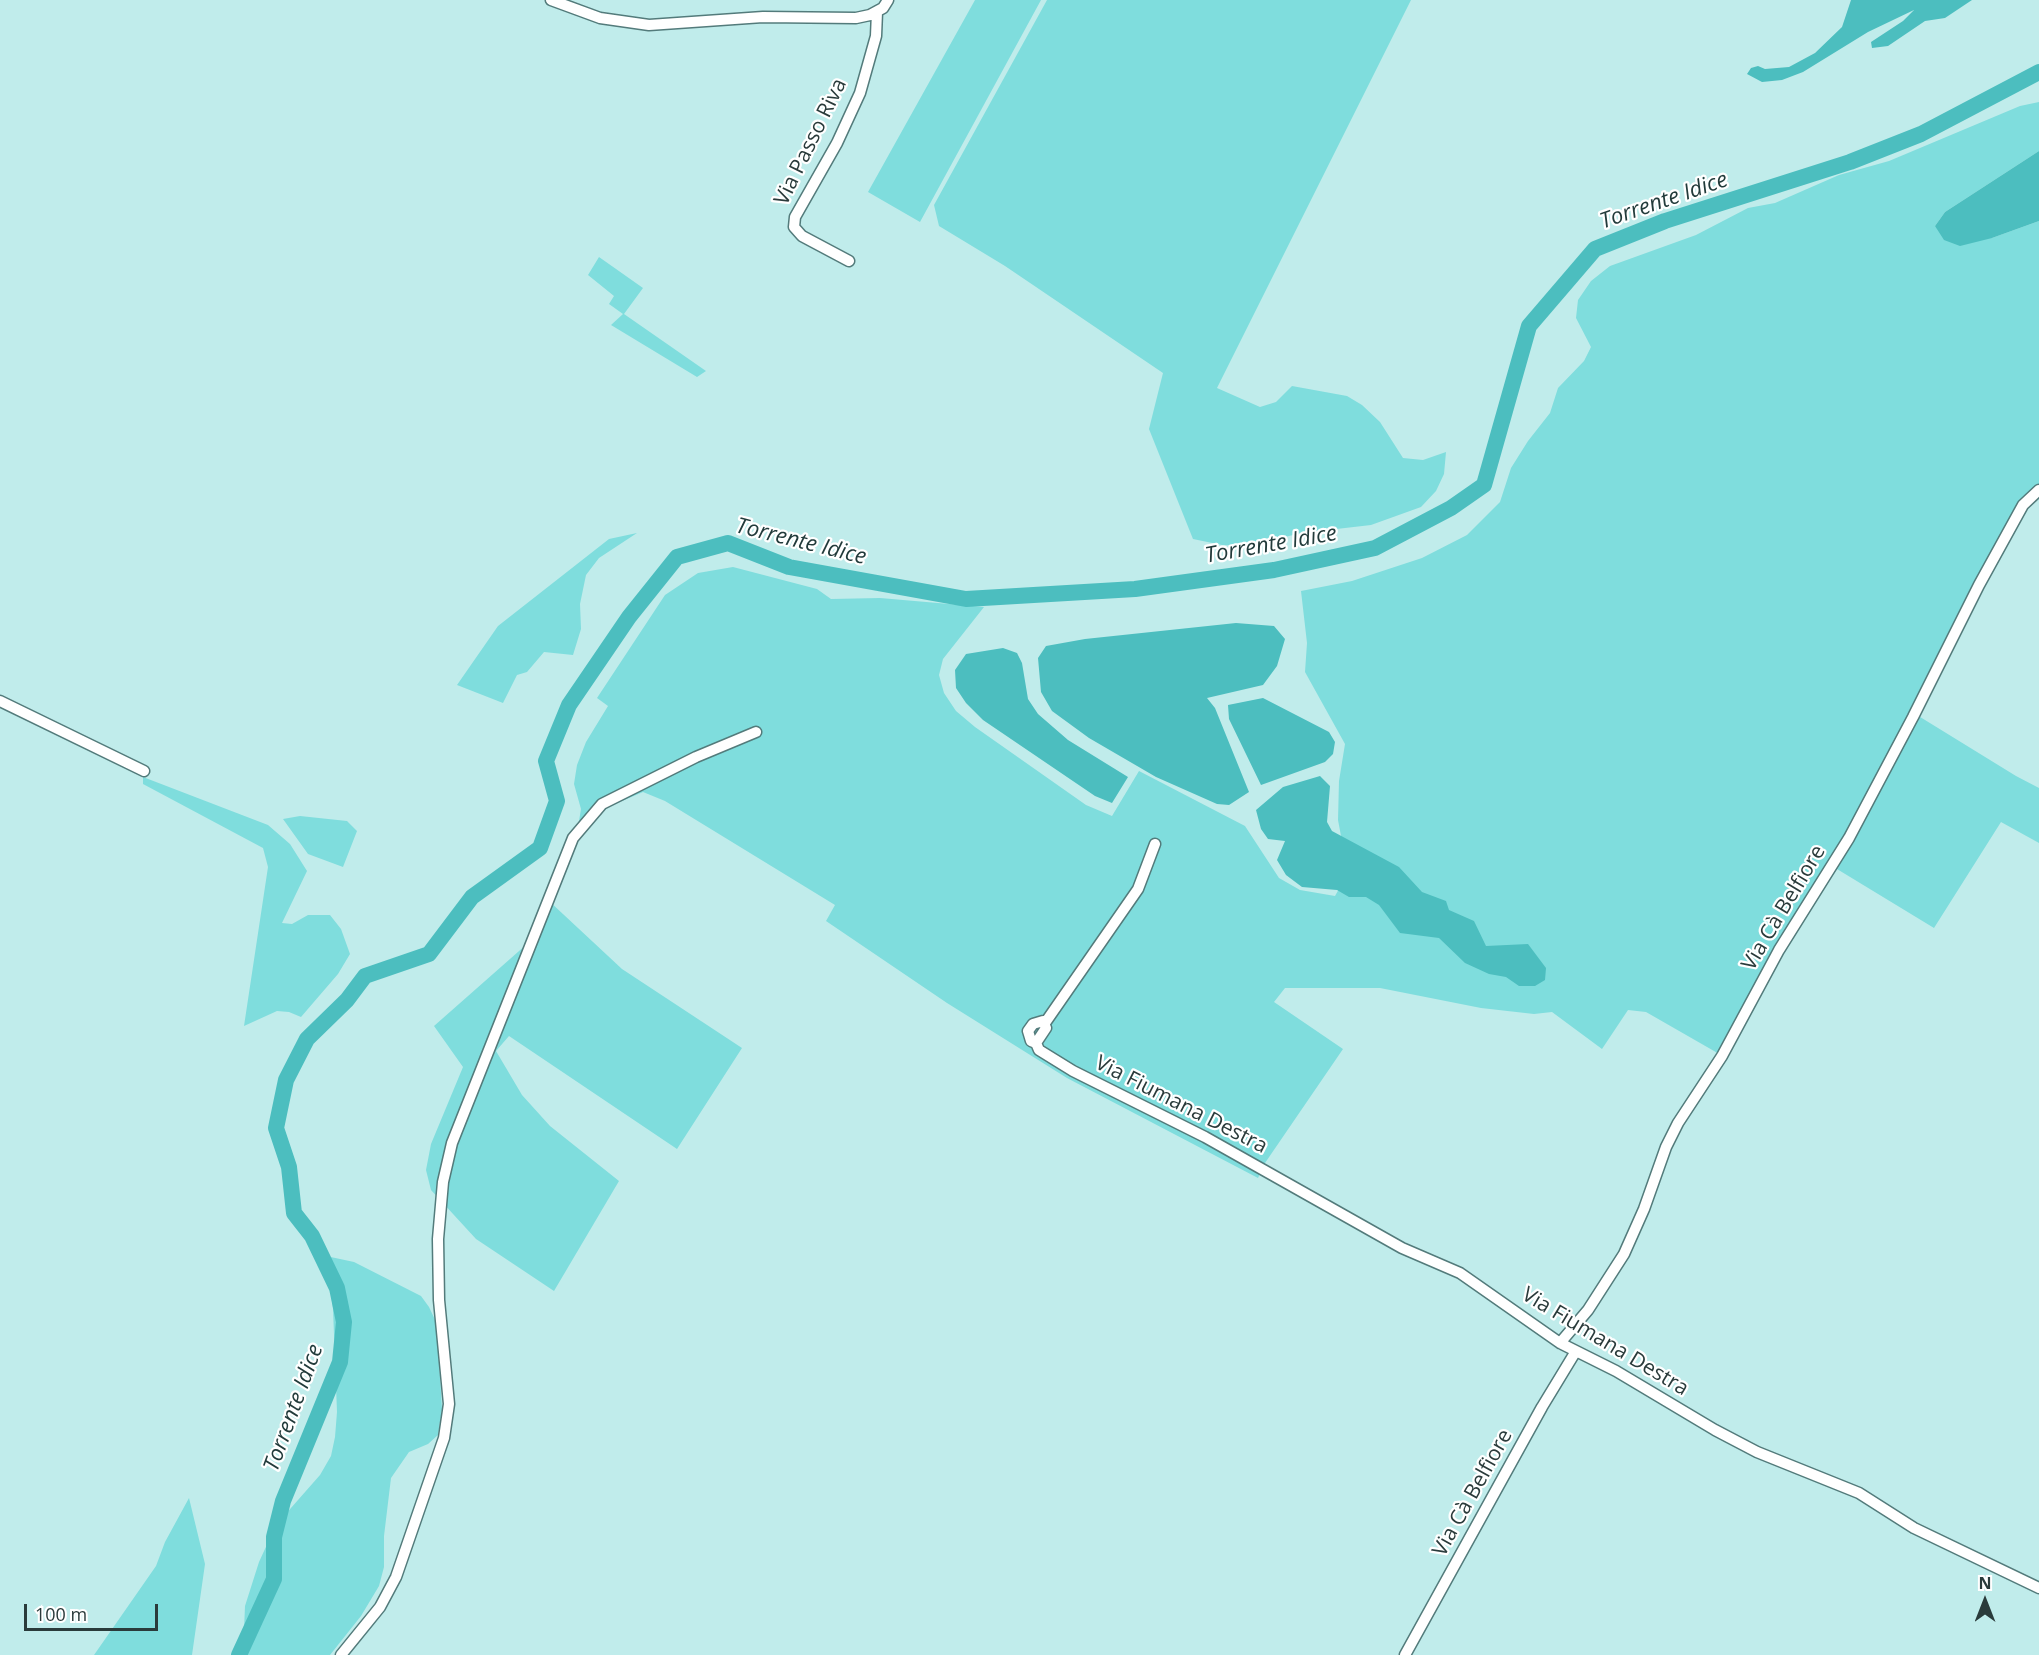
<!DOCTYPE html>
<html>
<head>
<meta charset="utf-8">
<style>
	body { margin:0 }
	#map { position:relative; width:2039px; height:1655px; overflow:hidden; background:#c0eceb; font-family:"Open Sans",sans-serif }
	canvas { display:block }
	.north { position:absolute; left:1955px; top:1571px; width:60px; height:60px; -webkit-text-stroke:4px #fff; paint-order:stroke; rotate:0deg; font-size:16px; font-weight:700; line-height:24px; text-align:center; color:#2a3b3b }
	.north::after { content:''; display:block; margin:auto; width:21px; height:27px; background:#2a3b3b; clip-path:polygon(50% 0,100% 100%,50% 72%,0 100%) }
	.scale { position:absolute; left:24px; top:1604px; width:134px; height:27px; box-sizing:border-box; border:3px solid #2a3b3b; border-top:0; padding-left:8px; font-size:18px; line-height:21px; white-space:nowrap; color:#2a3b3b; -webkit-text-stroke:4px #fff; paint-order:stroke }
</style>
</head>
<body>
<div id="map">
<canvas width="2039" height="1655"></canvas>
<div class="north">N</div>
<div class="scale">100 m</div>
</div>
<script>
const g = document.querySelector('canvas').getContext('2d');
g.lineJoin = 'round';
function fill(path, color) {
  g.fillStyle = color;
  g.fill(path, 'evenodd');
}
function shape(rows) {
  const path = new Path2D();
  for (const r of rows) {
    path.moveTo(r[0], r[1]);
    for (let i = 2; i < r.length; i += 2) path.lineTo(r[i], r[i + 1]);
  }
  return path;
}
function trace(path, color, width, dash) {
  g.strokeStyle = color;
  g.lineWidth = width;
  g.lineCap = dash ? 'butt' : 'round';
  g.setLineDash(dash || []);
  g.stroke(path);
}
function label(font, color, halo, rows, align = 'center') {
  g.font = font + ' "Open Sans",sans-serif';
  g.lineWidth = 4.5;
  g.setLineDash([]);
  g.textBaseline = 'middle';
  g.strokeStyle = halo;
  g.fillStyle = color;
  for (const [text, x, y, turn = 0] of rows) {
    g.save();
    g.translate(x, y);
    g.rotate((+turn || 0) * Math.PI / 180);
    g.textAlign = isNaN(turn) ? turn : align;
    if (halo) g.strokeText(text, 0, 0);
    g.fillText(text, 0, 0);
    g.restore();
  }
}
fill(shape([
	[975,0,1041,0,920,222,868,192],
	[1047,0,1411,0,1217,388,1260,407,1276,402,1292,386,1347,396,1362,405,1380,422,1403,458,1423,460,1446,452,1444,474,1436,491,1421,507,1371,525,1302,533,1245,546,1222,545,1193,539,1149,429,1163,373,1005,266,939,226,934,205],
	[2039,102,2039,151,1945,212,1935,226,1992,238,2039,221,2039,486,1912,712,2016,776,2039,788,2039,843,2001,822,1934,928,1832,866,1721,1055,1646,1012,1628,1010,1602,1049,1552,1012,1534,1014,1481,1008,1380,988,1285,988,1274,1002,1343,1049,1265,1163,1258,1178,1067,1078,947,1003,826,921,835,905,665,801,643,792,608,807,587,825,578,827,581,809,574,784,577,765,586,742,608,706,597,698,665,595,698,573,733,567,817,589,831,599,880,598,984,607,943,659,939,675,944,693,956,711,975,727,1086,805,1112,816,1139,771,1245,826,1279,878,1300,890,1335,896,1348,873,1338,820,1339,781,1345,744,1305,672,1307,643,1301,591,1352,581,1422,558,1467,535,1500,502,1511,468,1528,441,1550,413,1558,388,1584,361,1591,347,1576,318,1578,300,1591,281,1610,266,1696,235,1748,208,1775,203,1839,175,1889,161,2020,106],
	[599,257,643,288,624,314,706,371,697,377,611,325,623,314,609,304,614,296,588,275],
	[637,533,599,558,586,575,580,604,581,629,573,655,544,652,527,672,517,675,503,703,457,685,498,626,609,539],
	[143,777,268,825,290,844,307,871,282,923,292,924,308,915,330,915,341,929,350,954,338,974,301,1017,289,1012,277,1011,244,1026,268,867,263,848,143,784],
	[300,816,347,821,357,831,343,867,308,854,283,819],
	[549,901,622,969,742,1048,677,1149,509,1036,496,1051,522,1095,550,1126,619,1181,554,1291,476,1239,431,1190,426,1170,431,1144,463,1067,434,1026,527,944],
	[326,1256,354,1262,421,1296,429,1307,437,1324,440,1376,442,1409,438,1435,428,1444,409,1452,391,1478,384,1536,384,1567,379,1586,361,1616,330,1655,243,1655,245,1606,259,1562,276,1525,320,1475,331,1456,335,1437,337,1412,333,1309],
	[189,1498,205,1564,192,1655,94,1655,156,1566,165,1542]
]), '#7fdddd');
fill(shape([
	[1851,0,1972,0,1945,18,1925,21,1888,46,1872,48,1871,42,1903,21,1914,10,1868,32,1803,72,1782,80,1762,82,1747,74,1751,68,1758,66,1765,69,1789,67,1815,53,1842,27],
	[2039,151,2039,221,1992,238,1960,246,1944,240,1935,226,1945,212],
	[1236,623,1274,626,1285,639,1277,666,1263,685,1207,698,1215,708,1249,792,1229,805,1217,804,1156,777,1089,738,1052,711,1041,692,1038,658,1046,646,1085,639],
	[1003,648,1017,653,1022,663,1028,699,1038,714,1068,740,1128,777,1112,803,1095,796,983,720,966,703,956,688,955,670,966,654],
	[1263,698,1329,732,1335,742,1333,754,1325,762,1261,785,1229,719,1228,705],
	[1320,776,1330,786,1327,822,1332,831,1399,867,1422,892,1446,901,1449,910,1474,921,1486,946,1528,944,1546,968,1545,980,1535,986,1519,986,1506,977,1489,974,1465,963,1439,938,1400,933,1379,905,1366,897,1349,897,1337,890,1302,887,1286,875,1277,860,1285,841,1268,839,1261,829,1256,810,1283,787]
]), '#4cbebf');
trace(shape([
	[239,1655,274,1579,274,1537,283,1501,340,1362,344,1322,337,1288,312,1236,294,1213,289,1167,276,1128,286,1080,307,1039,347,1000,365,976,429,954,472,897,540,848,557,801,546,761,569,705,629,617,677,557,728,543,789,567,966,599,1135,589,1274,570,1375,548,1451,508,1484,485,1529,326,1595,249,1665,221,1850,162,1921,134,2039,72]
]), '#4cbebf', 16);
const minor = shape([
	[551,0,600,18,649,25,763,17,856,18,870,15,883,8,888,0],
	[849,261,802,236,794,227,795,217,837,143,860,93,876,36,877,12],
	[0,701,144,771],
	[1045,1023,1138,889,1155,844],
	[1036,1043,1031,1041,1028,1031,1033,1024,1043,1021,1046,1028,1036,1043,1039,1050,1073,1071,1205,1137,1402,1248,1460,1273,1560,1343,1616,1371,1715,1430,1757,1452,1859,1493,1914,1528,2039,1588],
	[1560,1343,1588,1310,1624,1254,1644,1209,1666,1147,1678,1123,1722,1056,1779,950,1849,838,1913,717,1979,585,2023,505,2039,490],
	[341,1655,380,1607,396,1577,444,1438,449,1404,439,1300,438,1239,443,1182,452,1143,573,838,602,804,696,757,756,732],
	[1405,1655,1542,1407,1576,1351]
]);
trace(minor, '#537b7b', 13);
trace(minor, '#fff', 10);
label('21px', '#2a3b3b', '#fff', [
	["Via Passo Riva",811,142,-64],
	["Via Cà Belfiore",1784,908,-59],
	["Via Fiumana Destra",1181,1105,27],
	["Via Fiumana Destra",1605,1342,31],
	["Via Cà Belfiore",1473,1493,-61]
]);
label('italic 22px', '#223b3b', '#fff', [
	["Torrente Idice",1664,201,-19],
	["Torrente Idice",801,542,14],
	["Torrente Idice",1271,545,-10],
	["Torrente Idice",294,1408,-70]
]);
</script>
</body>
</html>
